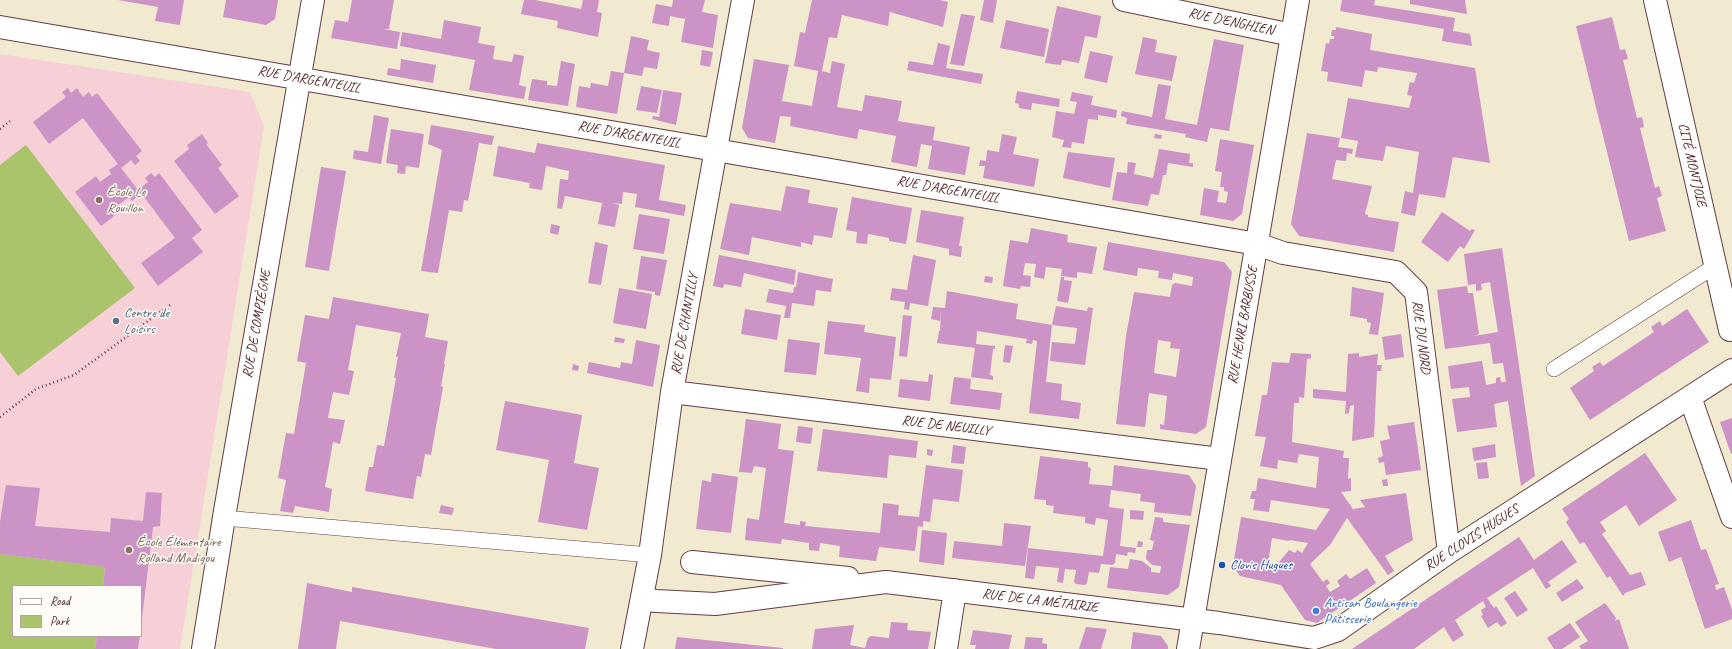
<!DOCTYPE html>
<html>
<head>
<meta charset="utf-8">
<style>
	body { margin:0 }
	#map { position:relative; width:1732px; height:649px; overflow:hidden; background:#f2e9d1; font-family:Caveat,sans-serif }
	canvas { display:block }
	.legend { position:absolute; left:12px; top:585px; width:130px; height:52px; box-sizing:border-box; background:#fdfcf7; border:1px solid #b5a4a5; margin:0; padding:5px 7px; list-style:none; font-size:12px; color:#4a1f2b }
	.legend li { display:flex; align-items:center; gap:8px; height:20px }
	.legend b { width:20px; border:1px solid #b5a4a5 }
</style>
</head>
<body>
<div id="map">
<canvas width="1732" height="649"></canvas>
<ul class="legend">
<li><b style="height:5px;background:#fff"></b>Road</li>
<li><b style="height:11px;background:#a9c46a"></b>Park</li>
</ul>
</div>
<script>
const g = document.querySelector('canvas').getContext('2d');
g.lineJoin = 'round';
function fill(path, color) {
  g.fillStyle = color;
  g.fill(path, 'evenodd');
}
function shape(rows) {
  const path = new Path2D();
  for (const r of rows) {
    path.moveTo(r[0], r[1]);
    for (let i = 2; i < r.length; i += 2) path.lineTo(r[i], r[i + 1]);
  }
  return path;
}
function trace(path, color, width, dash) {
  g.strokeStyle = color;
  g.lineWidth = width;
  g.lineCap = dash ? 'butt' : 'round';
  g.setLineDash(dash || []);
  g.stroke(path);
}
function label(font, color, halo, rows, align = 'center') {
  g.font = font + ' Caveat,sans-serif';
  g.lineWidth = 3;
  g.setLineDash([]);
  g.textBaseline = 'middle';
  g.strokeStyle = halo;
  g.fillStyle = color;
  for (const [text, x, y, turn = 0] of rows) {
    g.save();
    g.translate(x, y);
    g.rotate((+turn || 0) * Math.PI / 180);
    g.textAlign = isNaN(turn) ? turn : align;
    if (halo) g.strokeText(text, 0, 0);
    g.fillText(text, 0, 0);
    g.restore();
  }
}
fill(shape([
	[0,54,250,92,264,126,180,649,0,649],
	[13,586,141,586,141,636,13,636]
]), '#f6cfd7');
fill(shape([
	[26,145,135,288,18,376,0,352,0,165],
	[0,554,105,567,103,586,13,586,13,636,97,636,95,649,0,649]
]), '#a9c46a');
fill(shape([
	[118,0,184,0,180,25,155,21,158,7],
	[226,0,278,0,275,19,266,25,223,17],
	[352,0,394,0,389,29,383,29,400,32,397,49,331,38,335,20,348,22],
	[524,0,535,0,581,9,583,0,599,0,597,12,602,13,598,37,557,28,558,21,521,14],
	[673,0,705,0,702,12,718,15,713,48,681,42,685,19,670,16,669,26,652,23,656,4,672,7],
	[812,0,940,0,948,2,943,27,890,12,888,26,842,15,837,38,829,37,822,71,830,73,832,61,845,64,837,107,862,111,865,95,902,101,898,121,935,127,933,140,970,147,965,175,928,169,932,146,921,144,917,167,891,162,896,136,859,129,857,139,790,126,791,117,780,116,775,143,748,138,742,128,754,59,789,65,782,101,812,106,818,71,794,66,800,32,805,33],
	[984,0,997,0,993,23,980,20],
	[1342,0,1375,0,1374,5,1455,18,1453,31,1470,34,1472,46,1442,41,1444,29,1340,11],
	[1410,0,1465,0,1467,14,1410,4],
	[1057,6,1101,16,1097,38,1085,36,1079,63,1062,60,1061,65,1045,63],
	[961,14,975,16,964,66,950,64],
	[1612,17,1620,50,1625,49,1628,59,1623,60,1637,118,1642,117,1644,127,1640,128,1655,188,1659,186,1662,196,1657,198,1666,231,1629,241,1576,26],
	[444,20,481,27,478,43,495,46,493,59,512,62,514,54,524,56,519,85,526,87,524,99,469,90,475,60,400,46,402,32,441,39],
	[1006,20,1049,29,1044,57,1000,48],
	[1336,27,1372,34,1370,50,1475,68,1490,163,1453,157,1445,198,1419,194,1415,216,1401,213,1405,191,1413,193,1419,152,1386,146,1383,161,1355,157,1358,141,1341,138,1348,98,1409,108,1412,96,1407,95,1410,82,1414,83,1417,73,1378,67,1377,72,1365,70,1362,87,1327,81,1328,72,1321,71,1326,43,1329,44,1330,39,1334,39,1334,36,1331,36,1332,30,1336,30],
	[631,36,649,40,647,50,660,53,657,69,644,67,642,76,624,73],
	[1143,37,1157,40,1155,52,1177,56,1172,81,1135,74],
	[1214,39,1244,45,1229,131,1210,128,1207,142,1185,137,1186,134,1126,124,1127,118,1121,116,1122,111,1152,117,1158,84,1171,86,1165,119,1197,125],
	[938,43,950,46,946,68,983,74,981,84,907,70,909,61,933,65],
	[702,50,713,52,710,67,700,65],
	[1090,51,1113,56,1107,83,1084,78],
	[401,59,436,65,433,83,387,75,388,68,400,70],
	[561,61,575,64,568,106,528,100,532,79,547,81,547,85,557,86],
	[611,71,624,73,617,114,576,107,579,86,590,88,591,83,608,86],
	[641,86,662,90,657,113,636,110],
	[68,88,71,93,77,88,83,97,89,92,92,97,97,93,142,151,136,156,140,161,135,165,131,160,121,168,138,190,148,182,145,178,151,173,155,177,159,173,202,230,192,238,203,252,158,286,141,263,175,238,141,193,132,201,129,197,118,205,122,210,101,226,75,192,96,176,100,182,111,174,109,170,118,164,83,118,49,144,33,122,66,97,62,92],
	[663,90,682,93,676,125,652,119,653,116,659,117],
	[1017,91,1060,99,1059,107,1032,103,1031,110,1019,108,1019,104,1015,103],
	[1072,92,1093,96,1091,105,1117,110,1116,118,1098,115,1098,120,1088,119,1084,144,1072,142,1071,148,1062,147,1064,140,1052,137,1056,111,1074,114,1077,102,1070,101],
	[374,115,389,118,381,164,353,159,354,150,368,152],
	[431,125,494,136,492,145,479,143,468,201,464,200,462,212,449,210,438,273,421,271,442,150,428,144],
	[391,129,424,134,419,168,406,166,405,174,397,173,398,165,386,163],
	[1307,133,1340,138,1338,147,1353,149,1352,154,1347,153,1346,161,1336,160,1332,179,1372,186,1365,214,1368,215,1368,217,1399,222,1394,252,1299,236,1291,224],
	[202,134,208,143,206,144,222,165,218,168,239,196,215,214,174,161,189,149,187,145],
	[1002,134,1017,137,1013,154,1039,159,1034,187,983,178,985,166,979,166,980,160,986,161,987,150,999,152],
	[1155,134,1162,135,1161,139,1154,138],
	[1220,139,1254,145,1242,214,1233,221,1200,215,1204,188,1219,191,1217,202,1226,203,1228,192,1224,191,1224,187,1220,187,1222,172,1215,171],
	[537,143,665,165,659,200,686,205,684,216,635,207,637,194,623,192,622,204,613,203,619,205,615,227,598,224,602,203,565,196,562,209,557,208,560,179,568,180,569,171,546,166,542,190,529,188,530,183,493,176,498,146,535,153],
	[1159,149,1190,154,1189,163,1193,163,1193,167,1168,163,1166,175,1163,175,1159,195,1151,194,1148,206,1112,200,1117,172,1127,173,1128,162,1136,163,1134,174,1153,178],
	[1068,152,1115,158,1110,188,1063,178],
	[321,167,346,171,329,271,305,267],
	[786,186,810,190,808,203,838,208,832,238,814,235,812,245,801,242,801,247,752,237,749,255,720,249,730,203,781,211],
	[852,197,912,208,906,244,889,241,889,238,868,234,867,244,856,243,857,232,846,230],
	[921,210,964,217,959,246,962,246,961,257,949,255,949,249,916,242],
	[1442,212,1470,231,1472,229,1475,230,1464,249,1460,246,1448,262,1421,242],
	[639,214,670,219,664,254,633,249],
	[551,224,560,226,558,235,550,233],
	[1031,228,1068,235,1067,242,1097,247,1092,274,1077,272,1077,278,1061,276,1062,269,1046,267,1044,279,1034,277,1036,264,1025,263,1023,275,1031,276,1030,287,1021,286,1020,289,1003,286,1010,240,1028,243],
	[595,242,608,245,601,285,588,283],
	[1108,242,1224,262,1232,272,1206,427,1196,434,1160,429,1160,424,1164,425,1167,396,1149,393,1145,427,1116,424,1126,336,1134,292,1170,297,1172,285,1175,283,1192,286,1193,277,1173,273,1172,280,1158,278,1159,271,1138,268,1137,276,1103,270],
	[1158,340,1171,342,1170,348,1180,349,1176,377,1154,373],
	[1502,248,1535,476,1521,486,1508,401,1494,404,1497,427,1457,432,1452,399,1470,397,1469,387,1451,389,1448,366,1482,361,1486,385,1496,383,1496,378,1500,377,1501,382,1506,382,1503,363,1493,364,1490,343,1445,349,1437,290,1467,286,1468,293,1473,293,1479,334,1474,336,1498,332,1490,282,1481,284,1482,290,1476,291,1476,284,1468,285,1464,254],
	[719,255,796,270,794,285,744,273,741,287,724,284,723,288,713,286],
	[913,255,936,260,928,306,910,303,909,310,904,309,905,302,890,300,892,288,907,290],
	[641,256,667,260,660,296,655,295,655,292,636,289],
	[798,272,833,279,831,292,816,290,814,306,792,303,790,318,784,318,786,306,766,302,769,289,793,293,794,287,796,287],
	[985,276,993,277,992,283,984,282],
	[1061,277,1064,277,1064,280,1072,281,1068,303,1057,301],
	[1352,287,1384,293,1378,335,1369,334,1371,323,1367,322,1367,319,1350,316],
	[619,288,652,294,646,329,613,323],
	[947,291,1018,304,1016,319,1052,325,1046,382,1062,384,1061,400,1081,403,1079,419,1029,413,1037,341,1033,340,1032,344,1026,343,1027,339,977,331,976,344,995,346,995,349,993,349,990,375,993,376,993,380,971,377,975,348,937,343,939,331,940,331,941,311,940,321,931,319,933,307,945,308],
	[333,297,429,314,425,337,448,341,444,364,445,364,441,386,443,387,431,455,425,454,421,477,417,476,413,499,365,491,369,467,373,467,377,445,384,446,396,378,394,378,398,357,396,357,401,333,356,325,348,370,354,371,349,395,333,392,328,418,345,420,340,444,333,442,325,487,332,489,329,512,295,506,293,513,280,511,286,480,278,478,286,433,294,434,306,363,297,361,305,315,329,319],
	[1056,306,1087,311,1088,307,1093,308,1085,365,1050,361,1052,342,1075,344,1077,328,1052,325],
	[745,309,781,315,777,340,741,334],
	[1687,309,1709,342,1590,420,1570,388,1594,371,1592,367,1600,362,1603,366,1654,332,1651,327,1660,321,1662,326],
	[903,315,912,316,907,357,899,356],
	[828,321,865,325,864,332,896,337,891,380,870,378,869,393,856,391,861,358,824,354],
	[1401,334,1404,357,1385,360,1382,337],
	[615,337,625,339,624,343,614,342],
	[788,339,820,343,816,375,784,372],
	[636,340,660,345,653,387,587,373,589,362,620,368,621,362,632,364],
	[1005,345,1013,346,1010,363,1003,362],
	[1291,353,1311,354,1311,358,1307,359,1304,398,1299,397,1299,403,1294,403,1292,442,1344,451,1343,458,1349,458,1348,479,1351,478,1351,491,1341,492,1353,509,1365,507,1360,500,1406,493,1413,540,1385,556,1394,571,1388,575,1347,518,1330,545,1310,564,1323,582,1327,579,1330,583,1326,586,1330,592,1340,586,1337,581,1346,574,1350,579,1367,568,1376,583,1317,623,1305,620,1281,585,1240,576,1233,566,1241,517,1316,530,1330,509,1271,500,1269,512,1253,510,1255,499,1250,499,1252,491,1256,491,1258,478,1316,488,1319,457,1299,454,1297,463,1278,460,1277,469,1260,466,1266,437,1255,436,1262,395,1267,395,1272,362,1289,363],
	[1272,538,1289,541,1290,540,1308,543,1302,553,1297,550,1295,553,1289,550,1276,566,1268,563],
	[1359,353,1359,357,1378,354,1377,365,1382,365,1381,371,1377,371,1374,437,1352,441,1354,405,1350,406,1349,413,1345,414,1346,401,1313,398,1313,389,1346,392,1348,354],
	[573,364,579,366,578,371,572,370],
	[929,374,933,375,930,401,898,397,900,379,928,382],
	[954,377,971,379,970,389,1002,393,1000,410,950,404],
	[505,401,582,415,574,463,599,468,587,530,538,522,549,460,496,450],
	[1732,418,1732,453,1731,454,1720,422],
	[746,419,781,424,778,449,794,451,784,523,800,525,800,521,806,522,805,526,880,533,883,503,899,505,898,515,919,517,926,465,963,470,959,502,933,499,930,522,923,521,923,527,918,526,915,551,879,547,876,561,839,557,840,546,820,543,819,551,809,550,809,543,782,539,781,544,745,540,747,518,759,520,766,468,754,466,752,473,739,472],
	[1414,422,1421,470,1386,475,1384,462,1379,463,1378,458,1383,456,1380,441,1390,439,1387,426],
	[798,426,813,428,811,444,796,442],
	[823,429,918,441,916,458,889,455,887,478,817,471],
	[1495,444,1496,457,1474,461,1472,448],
	[953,445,966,447,964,464,951,463],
	[927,449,933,450,932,456,927,455],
	[1645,453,1677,500,1639,526,1626,505,1600,522,1606,531,1602,534,1630,575,1641,572,1646,585,1625,593,1623,596,1610,576,1607,578,1584,542,1580,544,1566,522,1569,519,1562,509],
	[1040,456,1088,462,1088,467,1091,468,1089,484,1112,486,1114,465,1189,475,1196,486,1191,516,1154,512,1155,503,1140,501,1141,494,1111,490,1109,507,1124,509,1120,546,1136,548,1135,553,1128,552,1127,556,1116,554,1115,563,1112,565,1101,564,1099,573,1089,572,1087,583,1085,585,1076,584,1074,582,1076,570,1065,569,1063,583,1057,582,1059,568,1036,566,1034,579,1025,578,1028,548,1103,556,1108,520,1096,518,1095,525,1085,523,1085,517,1053,513,1054,506,1046,505,1046,500,1034,499],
	[1487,462,1489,478,1478,479,1476,463],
	[712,473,738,477,731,533,696,529,702,480,711,482],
	[1387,479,1388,486,1383,486,1382,480],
	[6,485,40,488,35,526,110,532,111,518,143,521,146,492,162,493,160,526,153,527,142,618,141,586,103,586,105,567,0,554,0,522],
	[441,505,454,508,452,515,439,513],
	[1130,510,1144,511,1143,520,1130,519],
	[1155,517,1163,518,1163,522,1190,525,1179,587,1168,595,1107,588,1110,567,1128,569,1130,559,1142,561,1151,568,1151,572,1160,573,1161,566,1152,565,1146,559,1147,550,1152,550,1154,541,1150,540],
	[1691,520,1701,550,1706,549,1719,584,1715,585,1716,590,1724,587,1732,610,1732,619,1705,629,1681,557,1669,562,1658,532],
	[1004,523,1031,526,1025,566,952,558,954,541,1002,546],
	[922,530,947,533,944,565,919,562],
	[1519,537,1534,560,1562,540,1577,562,1548,582,1551,586,1546,589,1533,568,1487,598,1494,608,1496,606,1507,623,1501,627,1497,622,1488,628,1481,616,1483,615,1481,610,1486,607,1483,601,1455,620,1464,635,1453,642,1444,627,1414,649,1352,649],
	[1138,541,1143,542,1142,547,1137,547],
	[1577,579,1584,588,1562,602,1556,593],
	[307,583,352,592,352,587,589,628,585,649,496,649,340,621,336,649,298,649],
	[1515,591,1528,610,1517,617,1504,598],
	[1605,603,1616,618,1615,621,1619,619,1629,649,1581,649,1579,646,1588,641,1575,622],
	[891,622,908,623,907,630,931,632,928,649,812,649,815,629,854,625,850,645,865,648,868,638,871,636,889,638],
	[1570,623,1580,637,1562,649,1554,649,1547,638],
	[1086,627,1107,629,1101,649,1079,649],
	[973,630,1012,635,1009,649,975,649,976,645,970,645],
	[1133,632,1161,636,1168,646,1168,649,1131,649],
	[97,636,140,636,138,649,95,649],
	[677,637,783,648,783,649,675,649],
	[1026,637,1043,638,1042,643,1047,644,1047,649,1024,649]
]), '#cb93c6');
const service = shape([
	[1554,369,1715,266],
	[224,518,650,555]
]);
const minor = shape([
	[1124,0,1292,35],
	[1655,0,1730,330],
	[0,27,733,153,1257,244,1283,253,1396,272,1416,292,1449,552],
	[672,392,1220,459],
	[1690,397,1732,517],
	[692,562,848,578],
	[642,599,656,601,715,604,886,582,1219,623,1314,638,1338,630,1449,552,1732,370],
	[203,649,225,511,313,0],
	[632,649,650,555,672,392,743,0],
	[946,649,955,590]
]);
const tertiary = shape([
	[1188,649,1298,0]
]);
trace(service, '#633d44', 16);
trace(minor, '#633d44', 24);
trace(tertiary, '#633d44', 24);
trace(shape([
	[0,129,10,121],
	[0,417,36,389,74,375,170,305]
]), '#633d44', 2.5, [1, 3]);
trace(service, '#fff', 15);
trace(minor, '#fff', 22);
trace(tertiary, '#fff', 22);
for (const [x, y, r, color] of [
	[99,200,4,"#8d6e63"],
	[116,321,4,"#5c6f8a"],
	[129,550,4,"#8d6e63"],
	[1222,565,4,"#1a4fb4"],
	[1316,611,4,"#3f7fe0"]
]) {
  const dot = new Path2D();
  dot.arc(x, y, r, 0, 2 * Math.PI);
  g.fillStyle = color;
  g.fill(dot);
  trace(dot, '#fdfcf7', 1.5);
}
label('14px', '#4a1f2b', '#fdfcf7', [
	["RUE D'ENGHIEN",1231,22,12],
	["RUE D'ARGENTEUIL",309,80,10],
	["RUE D'ARGENTEUIL",629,135,10],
	["CITÉ MONTJOIE",1692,165,77],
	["RUE D'ARGENTEUIL",948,190,10],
	["RUE DE COMPIÈGNE",257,324,-80],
	["RUE DE CHANTILLY",685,324,-80],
	["RUE HENRI BARBUSSE",1243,325,-80],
	["RUE DU NORD",1421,337,83],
	["RUE DE NEUILLY",946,426,7],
	["RUE CLOVIS HUGUES",1472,538,-33],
	["RUE DE LA MÉTAIRIE",1040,601,7]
]);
label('14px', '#785e54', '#fdfcf7', [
	["École Le",107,192],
	["Rouillon",107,208],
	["École Élémentaire",137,542],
	["Rolland Madigou",137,558]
], 'left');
label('14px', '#4e5e75', '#fdfcf7', [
	["Centre de",124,313],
	["Loisirs",124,329]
], 'left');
label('14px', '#164399', '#fdfcf7', [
	["Clovis Hugues",1230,565]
], 'left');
label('14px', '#366cbe', '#fdfcf7', [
	["Artisan Boulangerie",1324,603],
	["Pâtisserie",1324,619]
], 'left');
</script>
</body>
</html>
